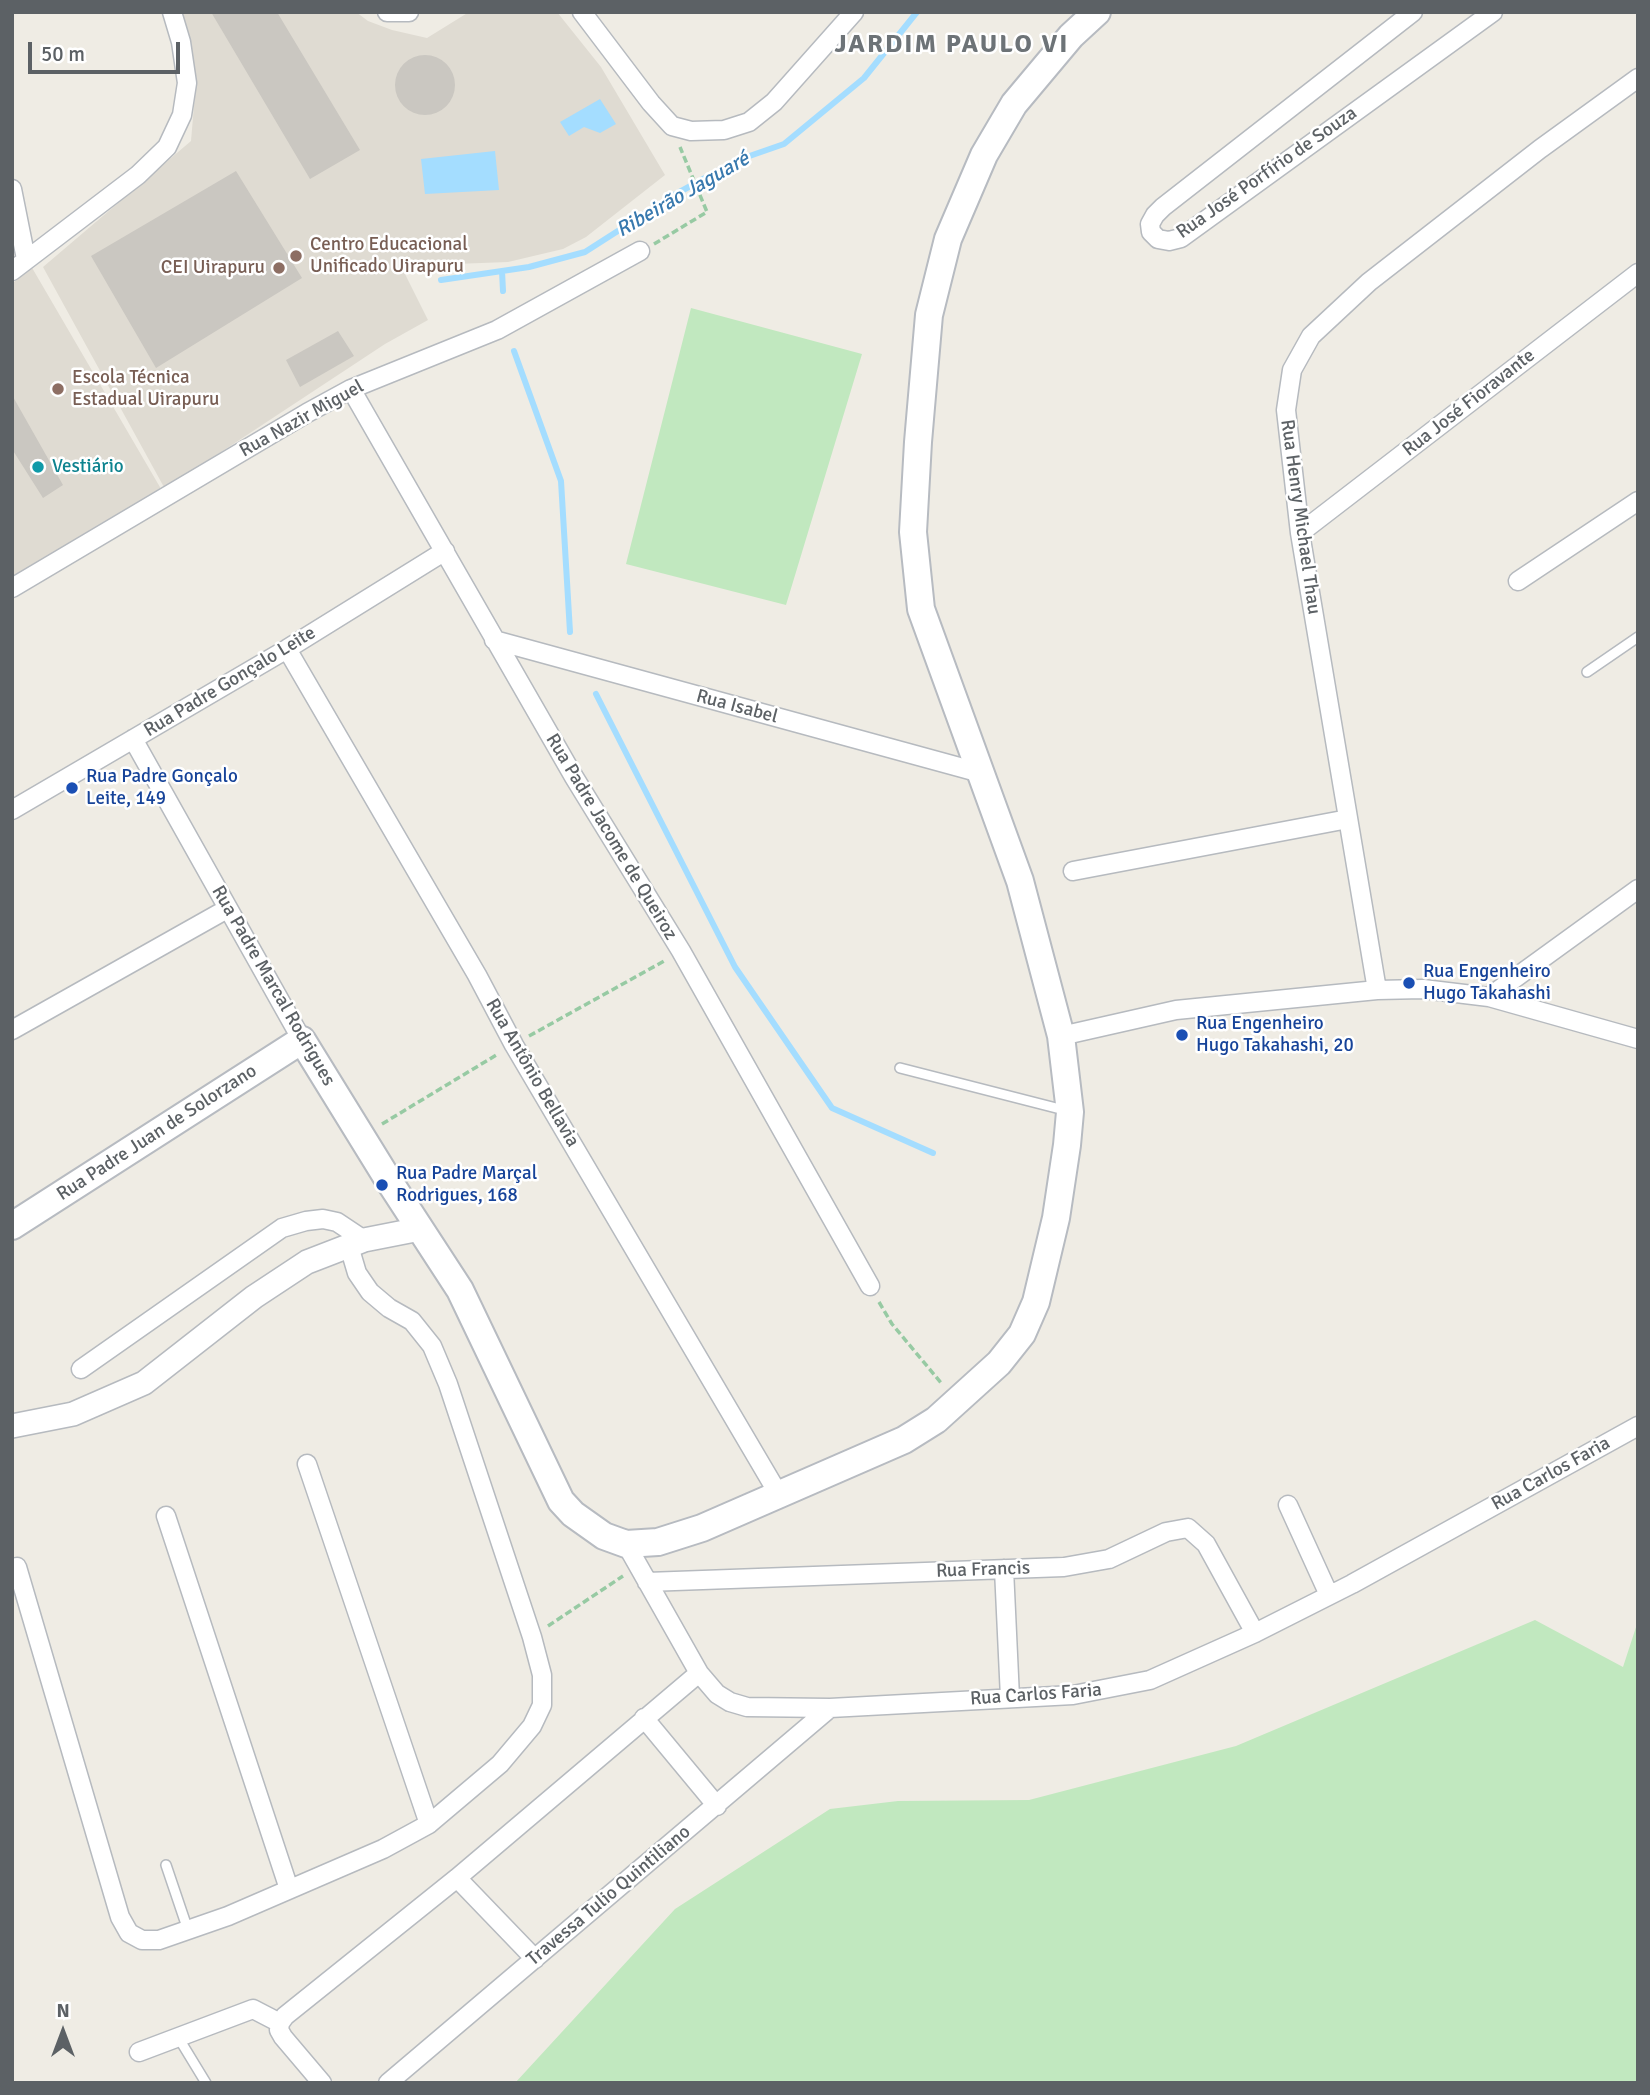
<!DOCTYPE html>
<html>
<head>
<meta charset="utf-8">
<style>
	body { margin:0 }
	#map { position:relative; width:1650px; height:2095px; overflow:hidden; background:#efece4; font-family:Signika,sans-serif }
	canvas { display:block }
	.frame { position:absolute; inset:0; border:14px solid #5c6165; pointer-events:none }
	.north { position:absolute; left:28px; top:1997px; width:70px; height:70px; -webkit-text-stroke:5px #fff; paint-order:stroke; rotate:0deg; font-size:19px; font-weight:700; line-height:28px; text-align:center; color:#5c6165 }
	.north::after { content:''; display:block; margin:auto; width:24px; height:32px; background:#5c6165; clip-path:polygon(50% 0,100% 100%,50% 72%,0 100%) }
	.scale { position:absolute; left:28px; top:42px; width:152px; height:32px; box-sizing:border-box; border:4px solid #5c6165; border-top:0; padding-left:9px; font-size:21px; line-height:24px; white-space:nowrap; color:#5c6165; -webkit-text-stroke:5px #fff; paint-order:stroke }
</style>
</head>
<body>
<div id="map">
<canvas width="1650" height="2095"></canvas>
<div class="frame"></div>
<div class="north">N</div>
<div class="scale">50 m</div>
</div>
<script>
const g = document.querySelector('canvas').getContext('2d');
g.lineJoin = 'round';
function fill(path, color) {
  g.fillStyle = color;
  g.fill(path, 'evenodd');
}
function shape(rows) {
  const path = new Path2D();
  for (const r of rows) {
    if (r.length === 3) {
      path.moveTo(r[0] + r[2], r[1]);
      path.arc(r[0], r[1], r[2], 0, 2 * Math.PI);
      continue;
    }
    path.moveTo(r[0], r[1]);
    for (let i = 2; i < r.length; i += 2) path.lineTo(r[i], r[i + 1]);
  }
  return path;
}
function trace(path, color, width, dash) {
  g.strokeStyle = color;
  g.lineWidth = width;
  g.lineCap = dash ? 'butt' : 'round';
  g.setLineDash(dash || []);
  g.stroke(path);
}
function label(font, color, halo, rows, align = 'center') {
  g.font = font + ' Signika,sans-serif';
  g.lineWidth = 5;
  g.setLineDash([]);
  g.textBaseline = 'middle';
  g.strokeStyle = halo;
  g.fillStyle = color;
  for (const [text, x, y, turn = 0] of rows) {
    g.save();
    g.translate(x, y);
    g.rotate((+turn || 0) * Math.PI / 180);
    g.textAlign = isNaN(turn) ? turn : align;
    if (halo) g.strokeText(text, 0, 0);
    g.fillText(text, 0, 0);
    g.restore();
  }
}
fill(shape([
	[181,12,356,12,368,21,392,30,427,38,469,12,557,12,601,67,665,175,586,237,563,249,508,262,401,266,428,320,385,344,165,489,43,267,191,141,195,94,192,60],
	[31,266,164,494,12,581,12,284]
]), '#dfdbd2');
fill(shape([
	[691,308,862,354,786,605,626,564],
	[1535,1620,1623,1667,1638,1621,1638,2083,515,2083,675,1909,830,1809,898,1801,1029,1800,1236,1746]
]), '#c1e8bf');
fill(shape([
	[600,99,616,124,600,133,584,127,569,136,560,122],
	[495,151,499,190,425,194,421,159]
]), '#a4ddff');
trace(shape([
	[502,271,503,291],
	[441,280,529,267,585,252,674,195,738,160,784,144,864,78,917,12],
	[514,351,561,481,570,632],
	[596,694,735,967,832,1108,933,1153]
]), '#a4ddff', 6);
fill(shape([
	[211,12,277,12,360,150,310,179],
	[425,85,30],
	[236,171,302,278,156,368,91,256],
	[338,331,354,356,300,387,286,360],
	[12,395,63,485,43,498,12,449]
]), '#cac7c1');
const service = shape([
	[1587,672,1638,637],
	[900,1068,1068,1111],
	[166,1865,188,1930],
	[178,2037,206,2083]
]);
const minor = shape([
	[387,12,409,12],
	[582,12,651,103,672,126,691,131,724,130,749,122,774,102,854,12],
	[1413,12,1163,207,1155,215,1150,224,1151,232,1158,239,1169,241,1181,238,1493,12],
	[12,189,26,259],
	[12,271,138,175,167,147,182,115,187,83,181,42,172,12],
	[351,389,574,777,681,951,870,1286],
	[1300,533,1638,273],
	[1518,581,1638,501],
	[12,588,307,413,351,389,497,330,640,251],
	[494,640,981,773],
	[287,649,477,975,514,1045,779,1495],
	[133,739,302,1040],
	[12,810,287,649,445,551],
	[1073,871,1348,819],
	[1377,990,1300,533,1286,410,1292,370,1311,336,1369,282,1540,149,1638,78],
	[1489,997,1638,889],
	[12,1030,227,909],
	[1061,1036,1176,1010,1377,990,1423,989,1489,997,1638,1039],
	[81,1369,282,1228,306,1221,323,1219,337,1222,364,1240],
	[307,1464,429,1824],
	[1288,1505,1329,1595],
	[166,1516,289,1889],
	[626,1544,699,1673,717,1694,730,1702,747,1707,830,1708,1073,1695,1150,1680,1255,1633,1352,1584,1638,1426],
	[17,1567,120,1917,129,1933,142,1940,159,1940,228,1916,383,1849,429,1824,500,1764,532,1726,542,1705,542,1675,532,1637,448,1384,432,1346,412,1321,389,1308,370,1292,357,1273,349,1246],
	[1004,1569,1010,1698],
	[647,1582,1064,1567,1109,1559,1166,1532,1188,1528,1206,1544,1255,1633],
	[644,1718,717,1806],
	[457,1878,535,1959],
	[139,2052,253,2009,280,2023],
	[322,2083,283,2037,279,2030,280,2023,285,2016,457,1878,699,1673],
	[388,2083,830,1708]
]);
const tertiary = shape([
	[12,1426,73,1414,144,1383,254,1297,307,1262,364,1240,420,1229]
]);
const secondary = shape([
	[12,1226,302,1040,389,1181,460,1290,561,1501,573,1514,604,1536,626,1544,658,1542,702,1528,904,1440,936,1420,999,1363,1022,1334,1036,1302,1056,1218,1067,1145,1070,1112,1061,1036,1020,881,921,609,913,532,918,442,929,315,948,239,984,155,1014,104,1071,36,1097,12]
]);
trace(service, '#b6babf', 12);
trace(minor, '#b6babf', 21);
trace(tertiary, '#b6babf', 26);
trace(secondary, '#b7bbc1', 30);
trace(shape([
	[654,244,707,212,680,147],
	[529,1036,666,960],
	[382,1124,498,1054],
	[879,1302,892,1324,942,1384],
	[548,1626,623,1576]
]), '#97caa3', 3.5, [7, 3.5]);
trace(service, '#fff', 9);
trace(minor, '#fff', 18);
trace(tertiary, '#fff', 23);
trace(secondary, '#fff', 26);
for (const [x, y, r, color] of [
	[296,256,7,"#8d6e63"],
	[279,268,7,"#8d6e63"],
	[58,389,7,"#8d6e63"],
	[38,467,7,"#0f9aa8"],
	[72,788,7,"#1a4fb4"],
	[1409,983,7,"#1a4fb4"],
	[1182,1035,7,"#1a4fb4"],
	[382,1185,7,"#1a4fb4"]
]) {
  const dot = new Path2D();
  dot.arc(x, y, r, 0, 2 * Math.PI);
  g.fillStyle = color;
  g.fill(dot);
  trace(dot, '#fff', 2.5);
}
label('19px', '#5c6165', '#fff', [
	["Rua José Porfírio de Souza",1267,173,-35],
	["Rua José Fioravante",1469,403,-38],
	["Rua Nazir Miguel",302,419,-29],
	["Rua Henry Michael Thau",1300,517,82],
	["Rua Padre Gonçalo Leite",230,682,-31],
	["Rua Isabel",737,707,15],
	["Rua Padre Jacome de Queiroz",611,837,59],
	["Rua Padre Marcal Rodrigues",273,986,60],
	["Rua Antônio Bellavia",532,1073,60],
	["Rua Padre Juan de Solorzano",157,1133,-33],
	["Rua Carlos Faria",1551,1474,-29],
	["Rua Francis",983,1570,-2],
	["Rua Carlos Faria",1036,1695,-4],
	["Travessa Tulio Quintiliano",609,1896,-40]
]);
label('19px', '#785e54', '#fff', [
	["Centro Educacional",310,245],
	["Unificado Uirapuru",310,267],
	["CEI Uirapuru",265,268,"right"],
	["Escola Técnica",72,378],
	["Estadual Uirapuru",72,400]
], 'left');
label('19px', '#0d838f', '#fff', [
	["Vestiário",52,467]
], 'left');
label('19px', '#164399', '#fff', [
	["Rua Padre Gonçalo",86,777],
	["Leite, 149",86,799],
	["Rua Engenheiro",1423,972],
	["Hugo Takahashi",1423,994],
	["Rua Engenheiro",1196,1024],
	["Hugo Takahashi, 20",1196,1046],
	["Rua Padre Marçal",396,1174],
	["Rodrigues, 168",396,1196]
], 'left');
label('italic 21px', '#3879ae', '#fff', [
	["Ribeirão Jaguaré",683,195,-30]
]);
g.letterSpacing = '2px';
label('bold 26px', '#6d7377', '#fff', [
	["JARDIM PAULO VI",952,45]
]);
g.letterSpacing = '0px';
</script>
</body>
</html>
